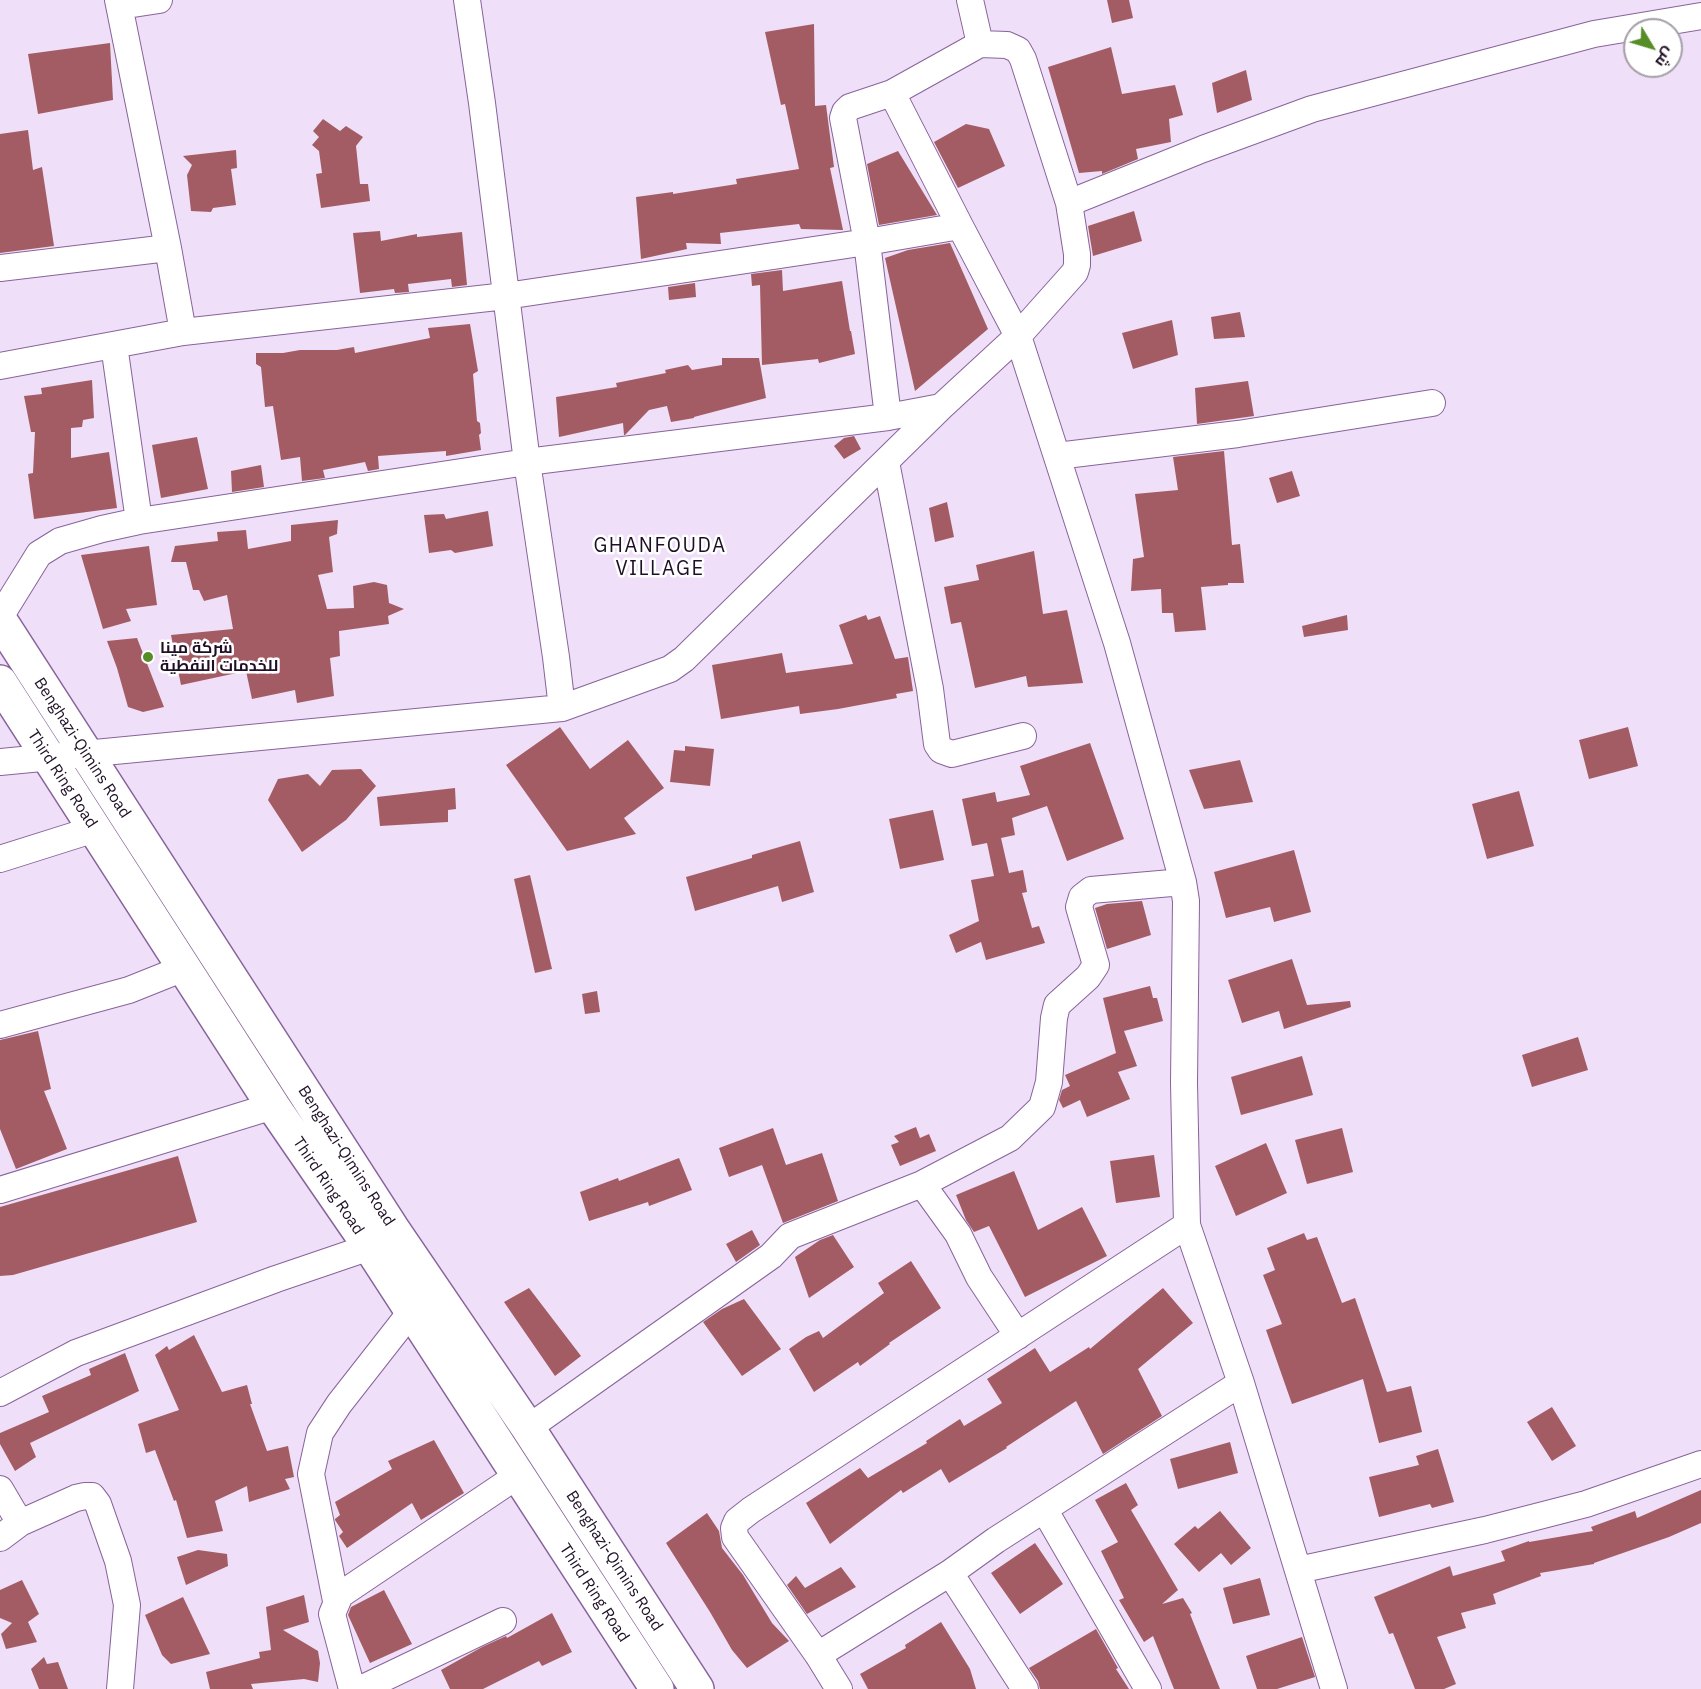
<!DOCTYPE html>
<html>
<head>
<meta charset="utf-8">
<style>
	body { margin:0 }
	#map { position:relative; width:1701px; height:1689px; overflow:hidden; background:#efdff8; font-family:"IBM Plex Sans",Cairo,sans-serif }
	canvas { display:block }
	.north { position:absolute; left:1623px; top:18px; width:60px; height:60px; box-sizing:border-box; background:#fff; border:2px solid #a59fa8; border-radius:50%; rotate:128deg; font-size:16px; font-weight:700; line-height:24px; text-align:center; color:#1e0f25 }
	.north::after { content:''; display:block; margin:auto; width:21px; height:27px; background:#578d26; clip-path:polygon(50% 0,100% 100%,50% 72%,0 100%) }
</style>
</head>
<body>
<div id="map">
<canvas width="1701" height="1689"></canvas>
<div class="north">ش</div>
</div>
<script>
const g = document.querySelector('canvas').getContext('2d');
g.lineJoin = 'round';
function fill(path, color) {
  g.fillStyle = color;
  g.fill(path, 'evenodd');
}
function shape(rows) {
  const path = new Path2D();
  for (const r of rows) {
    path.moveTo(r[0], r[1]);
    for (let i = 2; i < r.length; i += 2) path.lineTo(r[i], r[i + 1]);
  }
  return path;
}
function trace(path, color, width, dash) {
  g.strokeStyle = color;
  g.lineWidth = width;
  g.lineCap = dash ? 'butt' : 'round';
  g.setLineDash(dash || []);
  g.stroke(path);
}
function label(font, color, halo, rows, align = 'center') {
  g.font = font + ' "IBM Plex Sans",Cairo,sans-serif';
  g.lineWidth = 5;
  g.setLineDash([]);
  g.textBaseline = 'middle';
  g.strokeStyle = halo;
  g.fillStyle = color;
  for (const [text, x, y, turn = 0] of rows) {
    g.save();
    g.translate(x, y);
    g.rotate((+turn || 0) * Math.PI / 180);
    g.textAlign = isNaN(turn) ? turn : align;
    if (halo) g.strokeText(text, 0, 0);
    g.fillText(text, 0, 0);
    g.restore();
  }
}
fill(shape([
	[1107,0,1129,0,1133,18,1112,23],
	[814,24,815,106,826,105,834,167,830,168,843,230,801,229,799,224,720,233,721,244,686,243,687,249,641,259,636,197,673,192,673,194,737,184,736,179,799,169,785,104,781,105,765,32],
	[110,43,113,100,38,114,28,54],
	[1111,47,1122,94,1175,85,1183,115,1169,119,1171,142,1136,149,1138,159,1102,174,1102,171,1079,173,1048,67],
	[1246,70,1252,100,1217,113,1212,83],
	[323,119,340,131,346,126,363,137,356,146,360,184,368,184,370,201,321,208,316,174,322,173,319,151,312,145,319,137,313,131],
	[966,124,989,129,1005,166,958,188,934,142],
	[28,130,33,170,42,167,54,246,0,253,0,134],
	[236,150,237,168,231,169,236,205,213,208,211,212,191,211,187,175,192,165,183,156],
	[898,151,937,215,879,225,867,164],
	[1134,211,1142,241,1093,256,1088,226],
	[380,231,381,241,417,234,417,237,462,232,467,285,452,287,451,279,408,284,409,292,395,293,394,289,360,293,353,233],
	[950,243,988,329,915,391,885,258,908,250],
	[782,270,783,291,842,281,850,331,851,331,855,354,819,363,818,359,762,365,760,285,752,286,751,274],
	[695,283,696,297,669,300,668,287],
	[1240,312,1245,337,1214,339,1211,317],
	[1172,320,1178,355,1133,369,1122,333],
	[470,324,478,371,473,374,477,421,480,423,481,433,479,435,481,450,446,456,446,451,378,456,379,469,368,471,365,462,323,470,325,478,302,481,300,457,281,460,273,406,265,407,261,367,256,364,256,353,283,353,300,350,337,350,354,347,355,353,430,338,428,328],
	[722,358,759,358,766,398,694,417,694,418,671,422,667,406,649,410,625,435,624,435,623,423,559,437,556,397,617,387,616,383,666,373,665,370,688,365,692,370,722,365],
	[92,380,94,418,83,420,82,427,71,428,71,458,109,452,117,508,34,519,28,474,33,473,35,432,31,432,24,396,42,394,41,388],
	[1248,381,1254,416,1197,424,1195,388],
	[854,436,861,449,844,459,834,446,844,438],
	[197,437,208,489,161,498,152,445],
	[1224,451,1232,545,1240,544,1244,583,1228,583,1228,585,1201,587,1206,630,1175,632,1173,613,1162,613,1161,589,1131,591,1133,559,1144,557,1135,494,1178,490,1173,457],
	[261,465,264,487,232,492,231,471],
	[1292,471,1300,496,1277,503,1269,478],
	[947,502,954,537,935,542,929,508],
	[488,511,493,546,455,553,451,550,429,553,424,515,444,514,446,519],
	[338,520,337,534,329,537,333,572,318,575,327,609,354,608,353,586,374,582,387,585,389,603,404,609,388,616,389,624,339,631,340,656,330,658,334,696,297,703,295,690,252,699,246,671,181,685,171,635,233,629,227,595,204,601,199,590,193,590,186,562,171,562,175,546,218,541,217,532,246,530,248,549,291,541,291,525],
	[149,546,157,605,126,609,131,621,103,629,81,555],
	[1034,551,1043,614,1067,610,1083,683,1028,687,1026,676,975,688,961,622,951,624,944,587,979,580,976,565],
	[866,615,868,620,880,616,895,659,908,657,913,691,896,694,897,698,838,709,800,714,799,706,721,719,712,665,782,653,786,673,853,664,839,625],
	[1347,615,1348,630,1304,637,1302,626],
	[137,638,164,707,143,712,128,707,117,668,107,641],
	[560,727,590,769,628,740,664,788,624,818,636,834,567,851,506,765],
	[1628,727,1638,766,1589,779,1579,740],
	[1090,743,1124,839,1067,861,1047,806,1012,818,1015,835,1001,838,1009,873,1023,870,1027,892,1022,893,1032,928,1039,926,1045,943,986,960,981,942,956,953,949,935,979,921,971,880,994,876,987,843,972,846,962,799,995,792,997,802,1030,795,1020,766],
	[685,746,714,749,710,786,670,782,674,750,685,751],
	[1240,760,1253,802,1204,809,1189,770],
	[361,769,376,786,346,820,302,852,268,800,278,779,308,774,320,786,332,770],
	[455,788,456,809,448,810,448,822,380,826,377,797],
	[1519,791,1534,846,1487,859,1472,804],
	[933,810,944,860,900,869,889,819],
	[800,841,814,892,782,902,778,886,695,911,686,877,752,858,752,855],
	[1294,850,1311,912,1274,922,1270,907,1226,918,1214,872],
	[530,875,552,969,535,973,514,879],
	[1142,901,1151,935,1107,949,1095,908,1107,904],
	[1292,959,1307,1005,1350,1001,1351,1007,1284,1029,1279,1011,1242,1023,1228,980],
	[1150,986,1153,998,1157,998,1163,1021,1124,1031,1137,1066,1118,1072,1130,1099,1087,1117,1080,1100,1063,1108,1059,1100,1062,1090,1070,1086,1065,1075,1116,1053,1103,998],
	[597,991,600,1012,585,1014,582,994],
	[38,1031,51,1089,44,1091,67,1149,16,1169,0,1129,0,1040],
	[1578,1037,1588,1070,1532,1087,1522,1055],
	[1302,1056,1313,1095,1241,1115,1231,1077],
	[916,1127,920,1138,929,1134,936,1151,900,1166,891,1145,899,1142,894,1136],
	[773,1128,786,1165,822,1153,838,1201,783,1223,762,1165,729,1177,719,1148],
	[1342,1128,1353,1172,1307,1184,1295,1140],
	[1266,1143,1287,1193,1236,1216,1215,1166],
	[1154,1155,1160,1197,1116,1203,1110,1161],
	[178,1156,197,1222,13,1275,0,1276,0,1207],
	[679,1158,692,1190,649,1206,648,1202,589,1221,580,1192,618,1178,619,1181],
	[1014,1171,1038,1230,1082,1207,1107,1256,1025,1297,989,1226,974,1232,966,1220,956,1195],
	[752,1230,760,1245,736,1262,726,1244],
	[1304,1233,1307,1240,1317,1237,1342,1303,1355,1298,1387,1392,1411,1386,1422,1432,1379,1443,1363,1379,1292,1404,1266,1330,1282,1324,1263,1275,1275,1270,1267,1248],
	[833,1235,854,1267,809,1298,795,1257,820,1240],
	[911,1261,941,1308,889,1343,890,1344,860,1366,858,1362,814,1392,789,1349,806,1337,819,1331,823,1338,884,1293,878,1283],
	[529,1288,581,1356,555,1376,504,1302],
	[1163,1288,1193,1323,1138,1369,1162,1416,1103,1454,1076,1401,1006,1447,1007,1448,949,1483,941,1469,903,1493,901,1490,830,1544,806,1503,860,1468,868,1478,927,1443,926,1441,960,1419,964,1426,1002,1403,987,1379,1035,1348,1050,1372,1089,1347,1090,1349],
	[744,1299,781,1349,742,1376,703,1322,722,1309],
	[194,1335,222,1392,247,1385,252,1404,250,1404,267,1451,288,1446,294,1477,285,1479,290,1489,249,1502,247,1486,215,1501,223,1531,187,1538,176,1500,174,1501,155,1450,146,1453,138,1424,179,1410,155,1355,167,1346,169,1350],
	[125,1353,139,1391,30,1443,36,1457,15,1471,0,1444,0,1433,49,1412,42,1396,91,1375,89,1369],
	[1552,1407,1576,1446,1552,1461,1527,1422],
	[434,1440,464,1493,421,1520,412,1503,347,1548,339,1536,343,1532,335,1520,335,1519,340,1515,335,1502,392,1469,388,1461],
	[1230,1442,1238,1473,1178,1489,1170,1459],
	[1438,1449,1454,1502,1432,1508,1430,1504,1379,1517,1369,1477,1419,1465,1416,1456],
	[1126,1483,1138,1505,1131,1510,1178,1590,1162,1604,1183,1598,1192,1613,1190,1614,1220,1689,1174,1689,1153,1636,1144,1642,1119,1600,1124,1598,1101,1551,1118,1542,1095,1500],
	[1701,1490,1701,1523,1669,1537,1594,1563,1594,1564,1540,1573,1541,1576,1493,1594,1496,1604,1461,1613,1466,1628,1437,1637,1456,1684,1444,1689,1415,1689,1393,1633,1389,1634,1374,1597,1450,1566,1453,1576,1505,1561,1501,1551,1529,1541,1529,1542,1593,1531,1591,1527,1635,1511,1637,1518],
	[1220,1511,1251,1548,1231,1565,1221,1553,1199,1572,1174,1544,1195,1526,1198,1529],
	[707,1513,719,1531,722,1548,743,1575,772,1623,789,1641,747,1668,732,1650,710,1612,666,1543],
	[1035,1543,1063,1584,1020,1614,991,1573],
	[198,1550,227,1554,228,1566,186,1585,177,1557],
	[841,1567,856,1587,807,1614,787,1585,796,1576,805,1588],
	[1260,1578,1270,1615,1233,1624,1223,1588],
	[22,1580,39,1614,28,1622,37,1642,6,1649,1,1634,12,1623,0,1618,0,1590],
	[384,1590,412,1644,370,1663,348,1615,351,1607],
	[304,1595,309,1622,283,1630,318,1651,320,1663,318,1682,304,1679,251,1684,253,1689,210,1689,206,1672,260,1658,259,1652,271,1650,266,1607],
	[183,1597,210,1654,171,1664,162,1655,145,1615],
	[552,1613,572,1652,542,1666,539,1661,483,1689,450,1689,441,1670,482,1647,506,1636,507,1638],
	[941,1622,970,1669,976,1689,868,1689,860,1674,906,1648,905,1645],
	[1096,1629,1118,1668,1116,1669,1129,1689,1040,1689,1038,1681,1029,1668],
	[1302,1637,1315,1677,1277,1689,1257,1689,1246,1656],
	[44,1657,47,1664,58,1662,68,1689,39,1689,31,1669]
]), '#a35c64');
const minor = shape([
	[118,0,168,248,183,332],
	[467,0,482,103,527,462,556,657,562,708],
	[970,0,980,44],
	[120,6,159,0],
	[1069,203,1203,149,1312,109,1594,34,1701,16],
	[0,268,168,248],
	[114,345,139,521],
	[0,366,183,332,506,296,867,242,960,226],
	[888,417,867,242,843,118,845,112,850,107,892,93],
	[1057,456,1238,434,1432,403],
	[886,462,930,689,937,744,941,750,952,754,1023,736],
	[0,617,39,554,60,541,102,529,139,521,527,462,888,417,941,407],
	[0,762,562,708,670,669,684,659,941,407,1018,336,1075,272,1077,265,1077,254,1069,203,1023,59,1018,50,1007,45,980,44,892,93,960,226,1018,336,1117,643,1183,882,1186,901,1184,1083,1187,1225,1241,1383,1334,1689],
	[0,859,95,829],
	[0,1025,129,990,184,968],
	[922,1184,958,1234,979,1277,1018,1336],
	[0,1190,273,1106],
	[0,1393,76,1353,276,1279,370,1247],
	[528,1428,771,1256,790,1236,922,1184,1010,1138,1042,1107,1049,1082,1054,1018,1057,1005,1088,977,1096,965,1079,907,1082,897,1091,890,1183,882],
	[0,1489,20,1523],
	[1044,1509,1148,1689],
	[0,1538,20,1523,76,1498,85,1496,92,1496,98,1504,118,1561,127,1605,120,1689],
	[1298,1570,1485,1530,1586,1504,1701,1464],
	[950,1573,1025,1689],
	[336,1601,311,1474,320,1433,339,1404,411,1312],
	[818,1655,950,1573,996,1540,1241,1383],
	[352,1689,332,1614,340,1595,517,1476],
	[361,1689,503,1621],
	[839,1689,818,1655,735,1537,734,1528,737,1521,751,1510,1187,1225]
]);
const major = shape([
	[0,620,392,1228,528,1428,697,1689],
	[0,682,273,1106,370,1247,657,1689]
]);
trace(minor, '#88639b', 28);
trace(major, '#88639b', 36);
trace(minor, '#fff', 26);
trace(major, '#fff', 33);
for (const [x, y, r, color] of [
	[148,657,6,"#578d26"]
]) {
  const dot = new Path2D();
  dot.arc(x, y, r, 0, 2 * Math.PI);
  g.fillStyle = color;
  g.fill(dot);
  trace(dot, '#fff', 2);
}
label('bold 16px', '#1e0f25', '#fff', [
	["شركة مينا",160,648],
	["للخدمات النفطية",160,666]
], 'left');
label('16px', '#1e0f25', '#fff', [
	["Benghazi-Qimins Road",82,748,57],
	["Third Ring Road",62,779,57],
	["Benghazi-Qimins Road",346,1156,57],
	["Third Ring Road",328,1186,56],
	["Benghazi-Qimins Road",614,1561,57],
	["Third Ring Road",594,1593,57]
]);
g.letterSpacing = '1.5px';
label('20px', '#1e0f25', '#fff', [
	["GHANFOUDA",660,546],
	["VILLAGE",660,569]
]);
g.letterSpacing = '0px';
</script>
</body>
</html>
